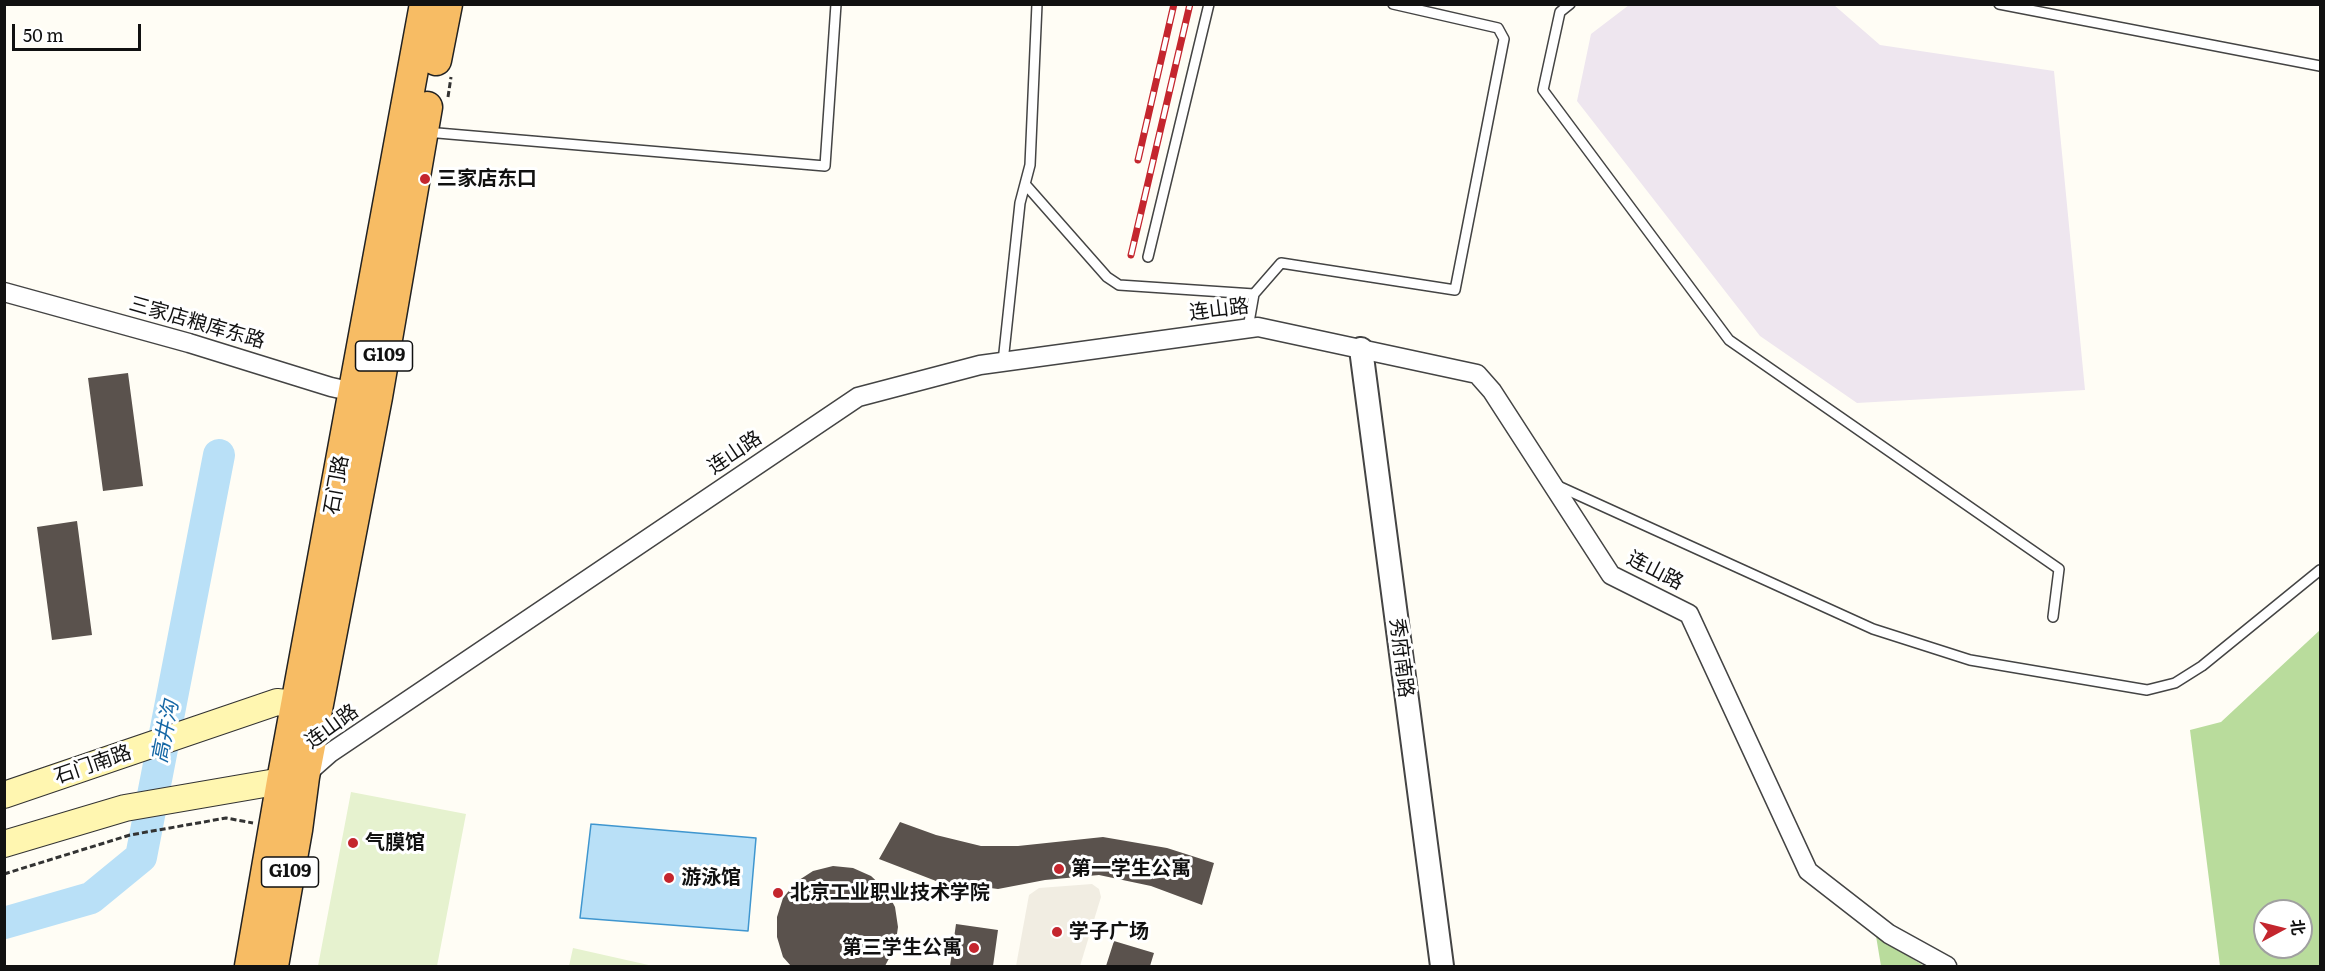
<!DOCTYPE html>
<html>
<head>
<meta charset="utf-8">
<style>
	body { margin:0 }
	#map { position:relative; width:2325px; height:971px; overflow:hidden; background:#fffdf5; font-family:Literata,"Noto Sans SC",serif }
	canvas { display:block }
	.frame { position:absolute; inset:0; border:6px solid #111; pointer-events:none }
	.north { position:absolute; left:2253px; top:899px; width:60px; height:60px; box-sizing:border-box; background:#fff; border:2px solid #a0a0a0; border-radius:50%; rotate:83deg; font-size:16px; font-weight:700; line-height:24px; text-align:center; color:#111 }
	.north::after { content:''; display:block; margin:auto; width:21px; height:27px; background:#c4262e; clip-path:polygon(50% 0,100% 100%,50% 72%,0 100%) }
	.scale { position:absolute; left:12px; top:24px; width:129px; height:27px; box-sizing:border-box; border:3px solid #111; border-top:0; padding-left:8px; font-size:18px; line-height:21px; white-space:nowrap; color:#111; -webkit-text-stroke:4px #fff; paint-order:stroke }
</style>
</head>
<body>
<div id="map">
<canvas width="2325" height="971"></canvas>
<div class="frame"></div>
<div class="north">北</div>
<div class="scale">50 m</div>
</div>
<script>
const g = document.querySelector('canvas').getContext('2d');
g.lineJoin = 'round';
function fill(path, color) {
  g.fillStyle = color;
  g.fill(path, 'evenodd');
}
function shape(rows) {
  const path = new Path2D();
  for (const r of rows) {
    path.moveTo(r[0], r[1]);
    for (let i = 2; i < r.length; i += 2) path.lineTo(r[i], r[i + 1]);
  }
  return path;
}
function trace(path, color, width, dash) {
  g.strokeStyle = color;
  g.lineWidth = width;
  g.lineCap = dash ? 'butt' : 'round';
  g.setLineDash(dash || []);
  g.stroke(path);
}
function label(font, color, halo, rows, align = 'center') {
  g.font = font + ' Literata,"Noto Sans SC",serif';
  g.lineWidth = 6;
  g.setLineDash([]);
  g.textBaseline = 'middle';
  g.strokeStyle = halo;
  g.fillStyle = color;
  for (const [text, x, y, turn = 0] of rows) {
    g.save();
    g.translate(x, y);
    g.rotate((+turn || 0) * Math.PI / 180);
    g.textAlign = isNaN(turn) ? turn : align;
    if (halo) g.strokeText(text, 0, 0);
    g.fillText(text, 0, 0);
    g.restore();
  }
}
fill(shape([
	[1629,5,1834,5,1880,45,2054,71,2085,390,1857,403,1760,336,1577,101,1591,34]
]), '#eee6ef');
fill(shape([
	[2320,630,2320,966,2220,966,2190,730,2221,722],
	[2265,911,2301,911,2301,947,2265,947],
	[1876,936,1924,966,1881,966]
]), '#b9dc9c');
fill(shape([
	[351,792,466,814,437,966,318,966],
	[573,948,653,966,569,966]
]), '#e6f2cf');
fill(shape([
	[1092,884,1099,889,1101,897,1080,966,1016,966,1029,895,1039,888]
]), '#f1ede2');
const water = shape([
	[591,824,756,838,748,931,580,918,591,824]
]);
fill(water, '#b9e0f7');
trace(water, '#3f96cf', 1.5);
trace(shape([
	[4,923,91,898,141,857,219,455]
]), '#b9e0f7', 32);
fill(shape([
	[128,373,143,486,103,491,88,378],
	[77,521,92,635,52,640,37,527],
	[900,822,936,835,981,846,1018,846,1103,837,1167,848,1214,863,1202,905,1151,886,1099,875,1045,880,998,889,936,881,879,859],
	[833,866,853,868,871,876,886,890,895,907,898,927,895,947,885,966,791,966,783,957,777,937,777,917,783,898,796,882,813,871],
	[956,924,998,930,993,966,950,966],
	[1114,941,1154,953,1150,966,1106,966]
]), '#5a524d');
const service = shape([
	[1570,4,1560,12,1543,90,1729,340,2059,569,2053,617],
	[1999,4,2320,66],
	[426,132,825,166,836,4],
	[1025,184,1107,277,1119,285,1254,294,1281,263,1455,290,1504,39,1498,28,1393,4],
	[1148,257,1209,4],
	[1248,328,1254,294],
	[1003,362,1020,203,1030,165,1037,4],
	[1556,485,1873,629,1970,660,2147,690,2175,683,2202,666,2320,570]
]);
const minor = shape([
	[4,292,189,343,331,387,363,394],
	[305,775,330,753,858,397,980,365,1258,327,1477,374,1492,391,1611,575,1689,614,1808,871,1889,934,1947,966]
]);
const tertiary = shape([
	[1361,349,1442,966]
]);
const secondary = shape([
	[4,795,277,702,316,706],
	[4,844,125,808,299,778]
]);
const trunk = shape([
	[436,60,447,4],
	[250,966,282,781,425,4],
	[273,966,297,830,304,777,377,397,427,107]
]);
trace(service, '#444', 12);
trace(minor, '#444', 21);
trace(tertiary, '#444', 26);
trace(secondary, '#333', 28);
trace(trunk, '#222', 33);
trace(shape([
	[448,97,451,77],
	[4,874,130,835,226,818,253,823]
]), '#333', 3, [6, 3]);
trace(service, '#fff', 9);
trace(minor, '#fff', 18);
trace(tertiary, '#fff', 22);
trace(secondary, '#fff6b0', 26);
trace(trunk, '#f7bc64', 30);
const rail = shape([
	[1138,160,1174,4],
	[1131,255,1190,4]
]);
trace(rail, '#c4262e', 7);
trace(rail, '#fff', 4.5, [14]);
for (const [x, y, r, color] of [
	[425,179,6,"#c4262e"],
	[353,843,6,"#c4262e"],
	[1059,869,6,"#c4262e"],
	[669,878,6,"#c4262e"],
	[778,893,6,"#c4262e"],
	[1057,932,6,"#c4262e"],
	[974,948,6,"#c4262e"]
]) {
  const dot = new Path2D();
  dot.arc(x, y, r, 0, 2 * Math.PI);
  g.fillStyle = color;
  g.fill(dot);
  trace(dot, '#fff', 2);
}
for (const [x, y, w] of [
	[384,356,57],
	[290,872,57]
]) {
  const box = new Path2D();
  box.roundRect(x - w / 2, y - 15, w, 30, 4.5);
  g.fillStyle = '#fff';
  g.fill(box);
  trace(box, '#111', 1.5);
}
label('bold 18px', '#111', null, [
	["G109",384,356],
	["G109",290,872]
]);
label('bold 20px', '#111', '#fff', [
	["三家店东口",437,179],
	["气膜馆",365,843],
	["第一学生公寓",1071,869],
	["游泳馆",681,878],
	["北京工业职业技术学院",790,893],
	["学子广场",1069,932],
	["第三学生公寓",962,948,"right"]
], 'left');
label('20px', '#111', '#fff', [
	["连山路",1219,310,-7],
	["三家店粮库东路",197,323,16],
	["连山路",735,453,-34],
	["石门路",337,485,-80],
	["连山路",1655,571,27],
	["秀府南路",1401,658,83],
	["连山路",332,727,-36],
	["石门南路",93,765,-19]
]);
label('italic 21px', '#1768a6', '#fff', [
	["高井沟",166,732,-79]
]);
</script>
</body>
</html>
